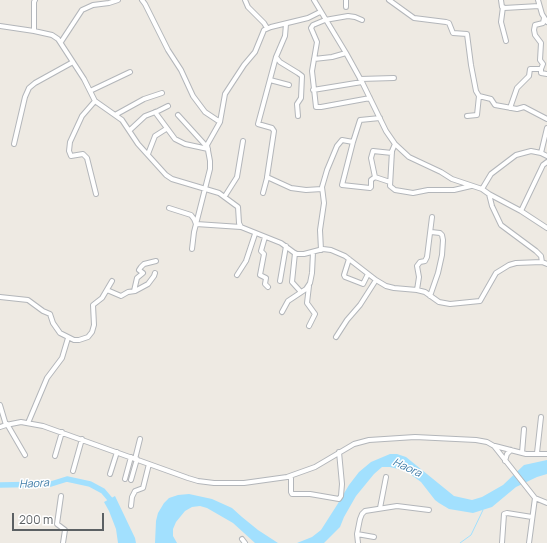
<!DOCTYPE html>
<html>
<head>
<meta charset="utf-8">
<style>
	body { margin:0 }
	#map { position:relative; width:547px; height:543px; overflow:hidden; background:#eeeae3; font-family:Manrope,sans-serif }
	canvas { display:block }
	.scale { position:absolute; left:12px; top:513px; width:92px; height:18px; box-sizing:border-box; border:2px solid #5b6063; border-top:0; padding-left:5px; font-size:12px; line-height:14px; white-space:nowrap; color:#5b6063; -webkit-text-stroke:3px #fff; paint-order:stroke }
</style>
</head>
<body>
<div id="map">
<canvas width="547" height="543"></canvas>
<div class="scale">200 m</div>
</div>
<script>
const g = document.querySelector('canvas').getContext('2d');
g.lineJoin = 'round';
function fill(path, color) {
  g.fillStyle = color;
  g.fill(path, 'evenodd');
}
function shape(rows) {
  const path = new Path2D();
  for (const r of rows) {
    path.moveTo(r[0], r[1]);
    for (let i = 2; i < r.length; i += 2) path.lineTo(r[i], r[i + 1]);
  }
  return path;
}
function trace(path, color, width, dash) {
  g.strokeStyle = color;
  g.lineWidth = width;
  g.lineCap = dash ? 'butt' : 'round';
  g.setLineDash(dash || []);
  g.stroke(path);
}
function label(font, color, halo, rows, align = 'center') {
  g.font = font + ' Manrope,sans-serif';
  g.lineWidth = 3;
  g.setLineDash([]);
  g.textBaseline = 'middle';
  g.strokeStyle = halo;
  g.fillStyle = color;
  for (const [text, x, y, turn = 0] of rows) {
    g.save();
    g.translate(x, y);
    g.rotate((+turn || 0) * Math.PI / 180);
    g.textAlign = isNaN(turn) ? turn : align;
    if (halo) g.strokeText(text, 0, 0);
    g.fillText(text, 0, 0);
    g.restore();
  }
}
fill(shape([
	[390,454,397,454,406,457,454,496,472,500,482,497,503,485,524,465,547,460,547,474,537,477,516,487,492,507,473,513,449,509,439,503,435,500,421,482,406,471,390,467,382,467,374,474,356,496,344,517,340,527,324,543,297,543,312,537,321,530,337,505,349,485,359,472,371,462],
	[189,494,212,499,232,508,242,517,258,530,278,543,255,543,233,523,207,508,200,506,192,507,185,511,176,522,173,529,173,536,177,543,155,543,156,521,158,513,164,503,169,498,178,495],
	[115,496,135,538,136,543,118,543,116,529,109,511,104,502]
]), '#a2e0fe');
trace(shape([
	[460,543,471,535,483,510]
]), '#a2e0fe', 1);
trace(shape([
	[0,485,51,484,67,479,90,484,103,491,114,504]
]), '#a2e0fe', 5.5);
const minor = shape([
	[142,0,145,4,168,50,181,70,193,96,205,112,220,122],
	[245,0,248,7,264,23,267,28],
	[314,0,346,53,362,82,386,131,395,144,409,157,441,172,452,179,482,189,489,194,492,206,501,225,536,251,541,256,542,262,547,264],
	[389,0,414,18,446,22,449,23,453,33,467,34,471,65,476,91,479,96,491,99,495,105,517,109,524,107,547,119],
	[501,0,502,7,504,8,539,6],
	[538,0,542,14,547,22],
	[346,7,346,0],
	[503,7,501,22,506,41],
	[325,20,313,25,311,28,317,42,312,71,316,107,321,107,370,98],
	[325,20,348,16,355,17,362,20],
	[286,24,285,36,276,57,258,124,272,128,274,131,267,177,291,188,306,190,322,189],
	[0,26,34,31,52,35,58,39,84,79,95,101,122,120,138,144,166,175,172,179,219,193,238,207,239,223,241,227,281,243,296,254,304,254,323,249,331,250,345,256,376,280,386,286,394,288,417,290,425,292,439,302,450,304,480,301,496,273,509,265,516,263,542,262],
	[34,31,34,2,35,0],
	[61,42,82,10,93,5,109,3,118,0],
	[276,57,280,62,298,73,302,76,301,98,297,104,298,116],
	[314,59,332,57,346,53],
	[541,69,541,73,547,74],
	[360,79,394,78],
	[270,80,289,85],
	[313,90,362,82],
	[90,91,130,72],
	[95,101,82,116,70,142,69,151,71,156,83,154,87,158,96,194],
	[510,108,517,88,529,76,530,69,541,69,543,64,540,60,541,43,535,35,534,30,535,25,543,23,544,18],
	[155,112,175,139,185,144,208,149],
	[115,115,144,99,162,93],
	[178,115,207,147],
	[467,116,477,115,479,96],
	[130,130,145,116,158,111,168,106],
	[353,142,342,185,370,188,371,187,371,180,375,177],
	[14,144,25,97,29,88,35,83,73,62],
	[395,144,392,151,390,186,395,190,413,193,428,190,454,190,471,186],
	[541,153,547,156],
	[148,154,155,136,166,129],
	[390,182,375,177,371,158,373,151,392,153],
	[482,189,491,174,516,155,531,151,541,153,547,128],
	[263,193,267,178],
	[489,194,521,211,547,228],
	[225,196,237,177,243,141],
	[169,208,191,215,194,219,196,224,241,227],
	[521,211,543,165,547,162],
	[265,237,261,251,264,254,260,275,266,278,265,284,268,287],
	[192,249,194,232,210,169,210,161,207,145,220,122,225,94,244,65,255,52,264,30,271,27,308,18,320,12],
	[321,250,320,230,324,203,322,187,327,170,337,146,342,140,353,142,360,120,380,118],
	[295,253,292,282,301,292],
	[349,259,344,275,345,277,363,284,368,274],
	[237,275,246,261,255,234],
	[280,281,286,246],
	[309,286,307,303,315,314,309,326],
	[107,290,121,296,128,292,135,291,148,284,154,276,155,273],
	[417,290,419,277,417,266,420,262,425,261,427,257,432,217],
	[134,291,137,278,143,273,139,270,141,267,144,264,156,261],
	[430,296,438,273,442,255,443,240,442,235,440,233,431,232],
	[0,297,28,300,43,311,50,314,53,323,60,333,74,340,79,340,88,337,92,332,94,325,93,305,102,298,112,281],
	[282,312,288,301,306,289,310,283,312,273,313,252],
	[336,337,347,320,360,305,376,280],
	[0,405,6,425],
	[28,423,47,378,62,358,68,338],
	[7,424,25,455],
	[0,427,6,425,21,422,43,426,188,478,198,481,214,483,244,483,287,477,315,467,354,444,369,440,415,437,476,440,487,442,494,446,535,498,547,503],
	[495,446,526,454,547,454],
	[522,453,524,429],
	[537,453,541,417],
	[55,456,62,432],
	[135,459,140,439],
	[505,461,507,454,511,450],
	[73,471,82,439],
	[110,474,117,452],
	[291,476,291,492,292,494,310,494,339,499,341,496,342,484,339,452],
	[125,479,131,457],
	[131,480,137,459],
	[61,496,57,524,65,530,63,543],
	[131,506,132,497,135,491,143,488,149,464],
	[380,508,386,477],
	[357,534,374,537],
	[242,539,245,543],
	[358,543,357,534,360,519,362,514,365,511,397,506,429,510],
	[502,543,504,514,507,513,532,517],
	[529,543,535,498]
]);
trace(minor, '#b3b6ba', 6);
trace(minor, '#fff', 4);
label('italic 11px', '#3d7ba7', '#fff', [
	["Haora",407,468,25],
	["Haora",34,484,-3]
]);
</script>
</body>
</html>
